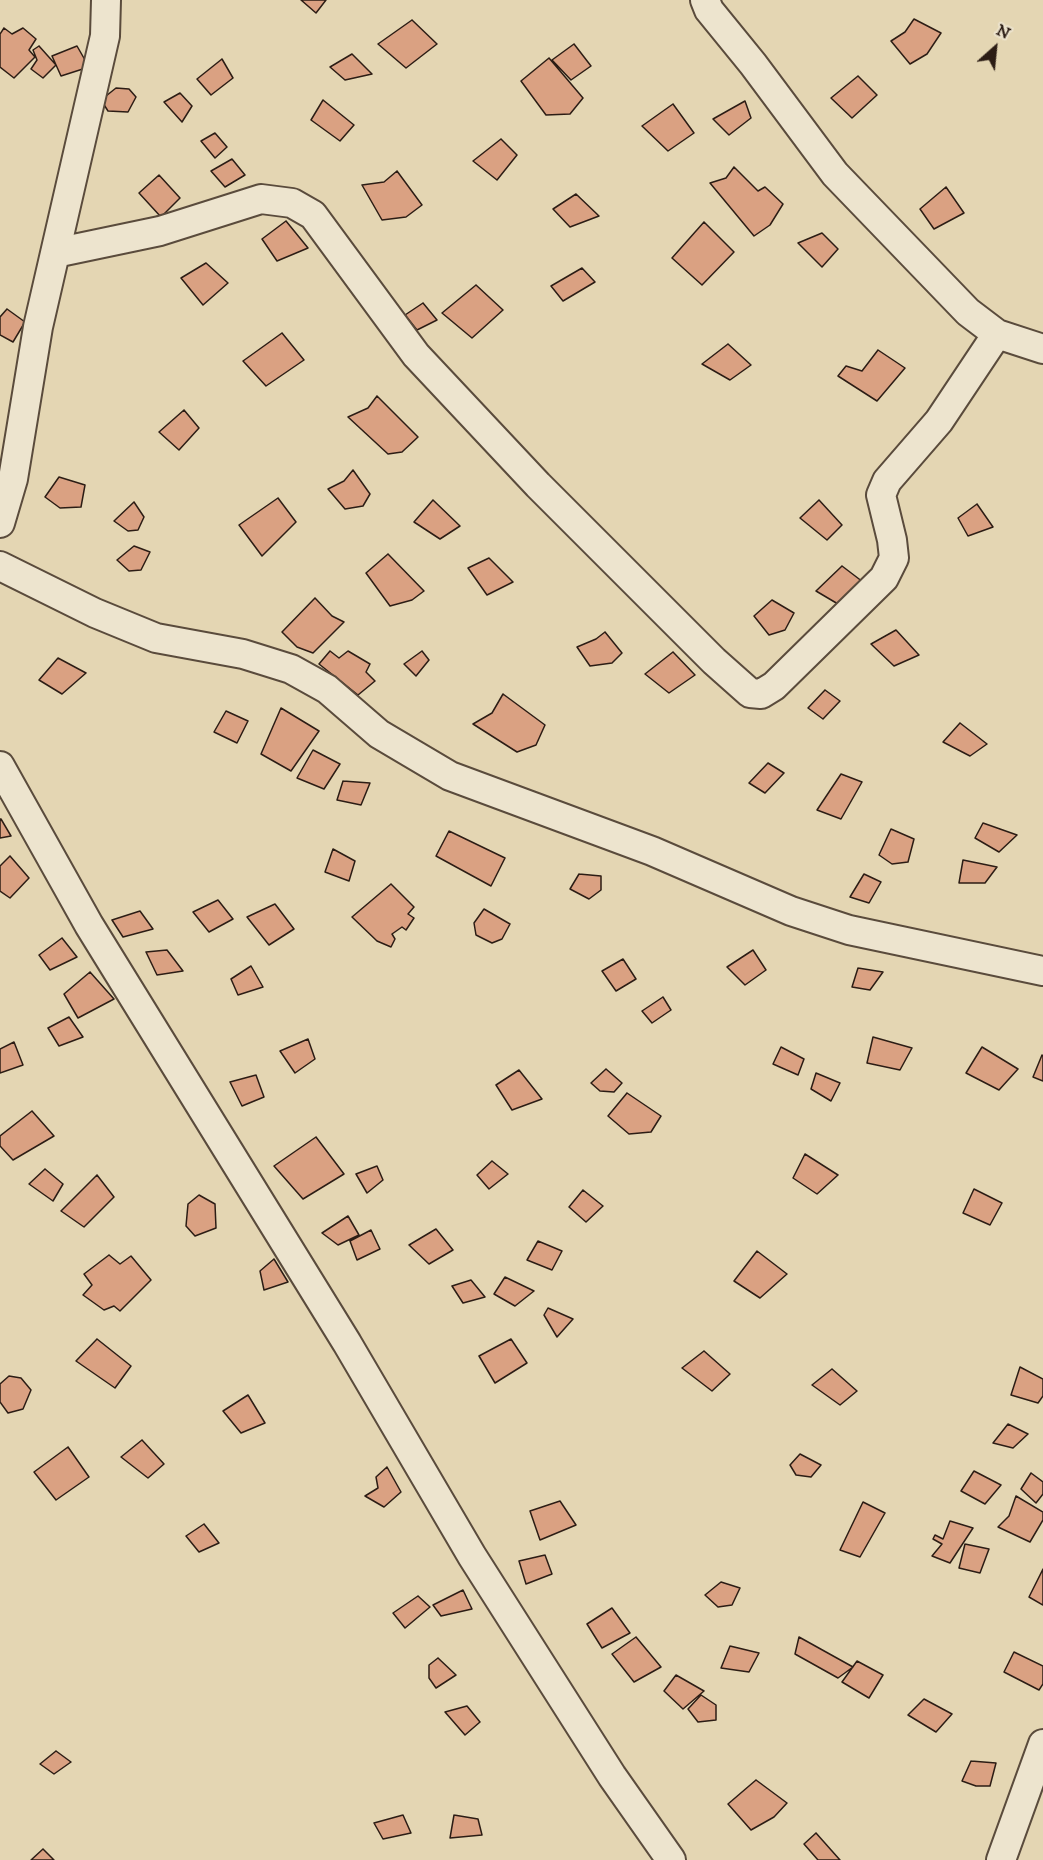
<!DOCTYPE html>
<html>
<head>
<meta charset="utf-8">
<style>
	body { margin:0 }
	#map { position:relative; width:1043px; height:1860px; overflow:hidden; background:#e4d6b3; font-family:"IM FELL DW Pica",serif }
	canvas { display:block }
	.north { position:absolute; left:965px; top:18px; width:60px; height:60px; -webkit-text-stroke:4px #ede4ce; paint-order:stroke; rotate:27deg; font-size:16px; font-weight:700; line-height:24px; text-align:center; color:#2c1d15 }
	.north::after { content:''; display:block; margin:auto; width:21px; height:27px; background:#2c1d15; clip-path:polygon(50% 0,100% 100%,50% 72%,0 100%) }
</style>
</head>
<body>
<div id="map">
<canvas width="1043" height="1860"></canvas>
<div class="north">N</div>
</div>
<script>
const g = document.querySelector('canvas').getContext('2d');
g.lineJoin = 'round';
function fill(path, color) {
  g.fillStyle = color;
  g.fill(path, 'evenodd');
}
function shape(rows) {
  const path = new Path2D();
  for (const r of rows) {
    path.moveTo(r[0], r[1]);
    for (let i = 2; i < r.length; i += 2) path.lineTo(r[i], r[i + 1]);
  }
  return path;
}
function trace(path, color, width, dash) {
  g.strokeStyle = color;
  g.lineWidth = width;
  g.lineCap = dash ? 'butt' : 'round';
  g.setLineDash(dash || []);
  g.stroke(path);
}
const building = shape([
	[301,0,326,0,316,13,301,0],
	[914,19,941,33,927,54,910,64,891,41,905,32,914,19],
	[412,20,437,44,406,68,378,44,412,20],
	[4,28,12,34,23,28,36,39,29,50,35,57,14,78,0,67,0,34,4,28],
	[574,44,591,66,571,80,552,60,574,44],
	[39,46,56,65,43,78,31,69,37,60,33,50,39,46],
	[77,46,89,67,61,76,52,56,77,46],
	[352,54,372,74,345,80,330,67,352,54],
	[549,58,583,98,570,114,546,115,521,81,549,58],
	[222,59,233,78,211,95,197,79,222,59],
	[858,76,877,95,852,118,831,98,858,76],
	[116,88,129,89,136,97,128,112,108,111,101,100,116,88],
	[180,93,192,106,182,122,164,102,180,93],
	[323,100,354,125,340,141,311,120,323,100],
	[745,101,751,118,729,135,713,119,745,101],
	[673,104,694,133,668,151,642,126,673,104],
	[215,133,227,147,215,158,201,141,215,133],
	[501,139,517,155,497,180,473,161,501,139],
	[232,159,245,175,225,187,211,171,232,159],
	[734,167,758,191,765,187,783,204,770,225,754,236,710,183,726,178,734,167],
	[397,171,422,205,406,217,382,220,362,185,384,182,397,171],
	[159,175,180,198,161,217,139,193,159,175],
	[946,187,964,213,934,229,920,209,946,187],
	[576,194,599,216,570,227,553,209,576,194],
	[286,221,308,248,277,261,262,239,286,221],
	[704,222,734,252,702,285,672,258,704,222],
	[822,233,838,249,822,267,798,243,822,233],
	[206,263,228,283,203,305,181,278,206,263],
	[582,268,595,282,563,301,551,286,582,268],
	[476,285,503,310,472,338,442,313,476,285],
	[423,303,437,320,417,330,405,315,423,303],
	[7,309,25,322,13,342,0,335,0,317,7,309],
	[282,333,304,360,266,386,243,361,282,333],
	[728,344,751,365,730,380,702,364,728,344],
	[878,350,905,368,877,401,838,376,846,366,862,371,878,350],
	[377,396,418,437,402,452,388,454,348,417,368,408,377,396],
	[184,410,199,428,179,450,159,432,184,410],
	[353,470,370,494,363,506,345,509,328,489,344,481,353,470],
	[59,477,85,485,81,507,60,508,45,497,59,477],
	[278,498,296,522,262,556,239,525,278,498],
	[433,500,460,526,440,539,414,522,433,500],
	[819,500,842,525,827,540,800,518,819,500],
	[134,502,144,517,138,530,128,531,114,521,134,502],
	[977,504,993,527,968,536,958,518,977,504],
	[134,546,150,552,141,570,129,571,117,560,134,546],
	[388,554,424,591,412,600,390,606,366,573,388,554],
	[489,558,513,582,487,595,468,568,489,558],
	[842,566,863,582,838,604,816,591,842,566],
	[315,598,332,616,344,622,313,653,297,647,282,632,315,598],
	[772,600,794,613,785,630,769,635,754,616,772,600],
	[896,630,919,655,894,666,871,644,896,630],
	[605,632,622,653,612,663,590,666,577,647,596,639,605,632],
	[330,651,339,658,348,651,370,664,366,672,375,681,358,695,319,664,330,651],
	[422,651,429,660,416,676,404,664,422,651],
	[673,652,695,675,669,693,645,674,673,652],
	[58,658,86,673,62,694,39,680,58,658],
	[825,690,840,701,823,719,808,708,825,690],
	[503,694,545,725,536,745,517,752,473,724,492,713,503,694],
	[281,708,319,731,291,771,261,754,281,708],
	[226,711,248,721,237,743,214,732,226,711],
	[960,723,987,744,970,756,943,742,960,723],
	[313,750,340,764,324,789,297,778,313,750],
	[768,763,784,773,765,793,749,783,768,763],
	[841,774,862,782,841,819,817,810,841,774],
	[343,781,370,783,361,805,337,800,343,781],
	[0,819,1,819,11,836,0,838,0,819],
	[983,823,1017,835,999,852,975,838,983,823],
	[891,829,914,839,908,862,892,864,879,855,891,829],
	[449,831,505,858,491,886,436,856,449,831],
	[333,849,355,861,349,881,325,872,333,849],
	[10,856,29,878,10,898,0,891,0,866,10,856],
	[963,860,997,867,985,883,959,883,963,860],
	[579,874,601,876,601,890,589,899,570,889,579,874],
	[864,874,881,882,869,903,850,897,864,874],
	[391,884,414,907,408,914,414,918,406,930,402,927,392,934,395,939,391,947,377,941,352,917,391,884],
	[218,900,233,919,209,932,193,912,218,900],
	[275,904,294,929,269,945,247,917,275,904],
	[484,909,510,924,502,939,492,943,476,935,474,923,484,909],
	[140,911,153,929,123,937,112,920,140,911],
	[62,938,77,957,50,970,39,955,62,938],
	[167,950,183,971,157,975,146,952,167,950],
	[753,950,766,970,745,985,727,967,753,950],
	[623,959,636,979,616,991,602,971,623,959],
	[251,966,263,987,238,995,231,979,251,966],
	[858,968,883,972,870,990,852,987,858,968],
	[90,972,114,999,78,1018,64,994,90,972],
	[663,997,671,1010,652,1023,642,1011,663,997],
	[69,1017,83,1037,59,1046,48,1028,69,1017],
	[873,1037,912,1048,900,1070,867,1063,873,1037],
	[308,1039,315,1059,295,1073,280,1051,308,1039],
	[14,1042,23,1065,0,1073,0,1049,14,1042],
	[781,1047,804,1059,798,1075,773,1064,781,1047],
	[982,1047,1018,1069,999,1090,966,1073,982,1047],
	[1042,1055,1043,1056,1043,1081,1033,1077,1042,1055],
	[606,1069,622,1083,614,1092,600,1091,591,1083,606,1069],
	[519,1070,542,1099,512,1110,496,1085,519,1070],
	[816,1073,840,1083,831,1101,811,1089,816,1073],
	[256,1075,264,1097,242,1106,230,1082,256,1075],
	[627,1093,661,1116,651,1132,629,1134,608,1116,627,1093],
	[32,1111,54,1136,13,1160,0,1146,0,1136,32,1111],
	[316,1137,344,1174,303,1199,274,1166,316,1137],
	[805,1154,838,1175,817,1194,793,1178,805,1154],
	[492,1161,508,1174,489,1189,477,1175,492,1161],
	[377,1166,383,1180,367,1193,356,1174,377,1166],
	[45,1169,63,1184,53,1201,29,1184,45,1169],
	[97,1175,114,1197,84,1227,61,1211,97,1175],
	[974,1189,1002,1203,990,1225,963,1213,974,1189],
	[583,1190,603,1206,586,1222,569,1207,583,1190],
	[199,1195,215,1204,216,1228,195,1236,186,1226,188,1204,199,1195],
	[348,1216,359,1235,338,1245,322,1233,348,1216],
	[436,1229,453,1250,429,1264,409,1245,436,1229],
	[371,1230,380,1249,357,1260,350,1241,371,1230],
	[538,1241,562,1251,552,1270,527,1260,538,1241],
	[757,1251,787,1274,760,1298,734,1281,757,1251],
	[109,1255,120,1264,131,1256,151,1280,120,1311,114,1306,104,1310,83,1295,92,1285,84,1274,109,1255],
	[274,1259,288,1282,264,1290,260,1271,274,1259],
	[505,1277,534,1291,515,1306,494,1294,505,1277],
	[471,1280,485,1297,463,1303,452,1286,471,1280],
	[548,1308,573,1319,557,1337,544,1315,548,1308],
	[97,1339,131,1366,115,1388,76,1361,97,1339],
	[511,1339,527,1363,495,1383,479,1356,511,1339],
	[704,1351,730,1374,712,1391,682,1368,704,1351],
	[1020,1367,1043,1379,1043,1396,1038,1403,1011,1395,1020,1367],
	[832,1369,857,1391,840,1405,812,1385,832,1369],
	[9,1376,21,1378,31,1390,23,1409,8,1413,0,1402,0,1384,9,1376],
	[248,1395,265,1423,241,1433,223,1411,248,1395],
	[1008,1424,1028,1434,1013,1448,993,1443,1008,1424],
	[142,1440,164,1464,148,1478,121,1457,142,1440],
	[68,1447,89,1477,56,1500,34,1472,68,1447],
	[800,1454,821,1465,811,1477,796,1475,790,1465,800,1454],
	[387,1467,401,1492,384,1507,365,1496,378,1488,376,1477,387,1467],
	[974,1471,1001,1485,985,1504,961,1491,974,1471],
	[1031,1473,1043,1482,1043,1494,1036,1503,1021,1489,1031,1473],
	[1016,1496,1043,1512,1043,1520,1030,1542,998,1527,1009,1516,1016,1496],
	[560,1501,576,1525,540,1540,530,1511,560,1501],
	[863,1502,885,1513,860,1557,840,1550,863,1502],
	[950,1521,973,1528,950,1563,932,1556,942,1544,933,1539,935,1535,943,1539,950,1521],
	[204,1524,219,1543,199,1552,186,1536,204,1524],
	[965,1544,989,1549,980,1573,959,1568,965,1544],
	[545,1555,552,1574,526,1584,519,1561,545,1555],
	[1043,1569,1043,1605,1029,1597,1043,1569],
	[721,1582,740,1588,732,1605,718,1607,705,1595,721,1582],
	[463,1590,472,1609,441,1616,433,1605,463,1590],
	[418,1596,430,1607,405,1628,393,1613,418,1596],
	[612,1608,630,1633,602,1648,587,1624,612,1608],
	[636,1637,661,1667,634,1682,612,1654,636,1637],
	[799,1637,853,1667,838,1678,795,1654,799,1637],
	[730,1646,759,1653,749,1672,721,1668,730,1646],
	[1014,1652,1043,1666,1043,1684,1039,1690,1004,1672,1014,1652],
	[438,1658,456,1675,436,1688,429,1678,429,1665,438,1658],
	[857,1661,883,1675,869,1698,842,1682,857,1661],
	[676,1675,704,1691,683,1709,664,1691,676,1675],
	[701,1695,716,1705,716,1720,698,1722,688,1709,701,1695],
	[924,1699,952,1714,936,1732,908,1715,924,1699],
	[467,1706,480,1722,465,1735,445,1712,467,1706],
	[56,1751,71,1762,54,1774,40,1764,56,1751],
	[971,1761,996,1763,990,1786,976,1786,962,1781,971,1761],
	[756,1780,787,1803,774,1817,751,1830,728,1804,756,1780],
	[403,1815,411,1833,383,1839,374,1823,403,1815],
	[454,1815,478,1819,482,1835,450,1838,454,1815],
	[816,1833,840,1860,818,1860,804,1844,816,1833],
	[43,1849,54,1860,31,1860,43,1849]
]);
fill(building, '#daa182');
trace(building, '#2c1d15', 1.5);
const street = shape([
	[705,0,709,10,753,64,835,174,968,312,997,334,1043,349],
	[55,253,160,231,261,199,292,203,313,215,416,355,538,485,714,661,750,693,761,694,774,686,884,578,894,558,892,540,881,495,887,481,939,421,997,334],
	[0,523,13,479,38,327,105,36,106,0],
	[0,566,95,613,156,638,243,654,291,669,327,689,379,734,450,776,652,851,791,911,849,930,1043,971],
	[0,766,89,925,347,1343,472,1556,612,1776,671,1860],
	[1001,1860,1043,1744]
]);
trace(street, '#5a4b3c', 32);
trace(street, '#ede4ce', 28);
</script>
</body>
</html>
